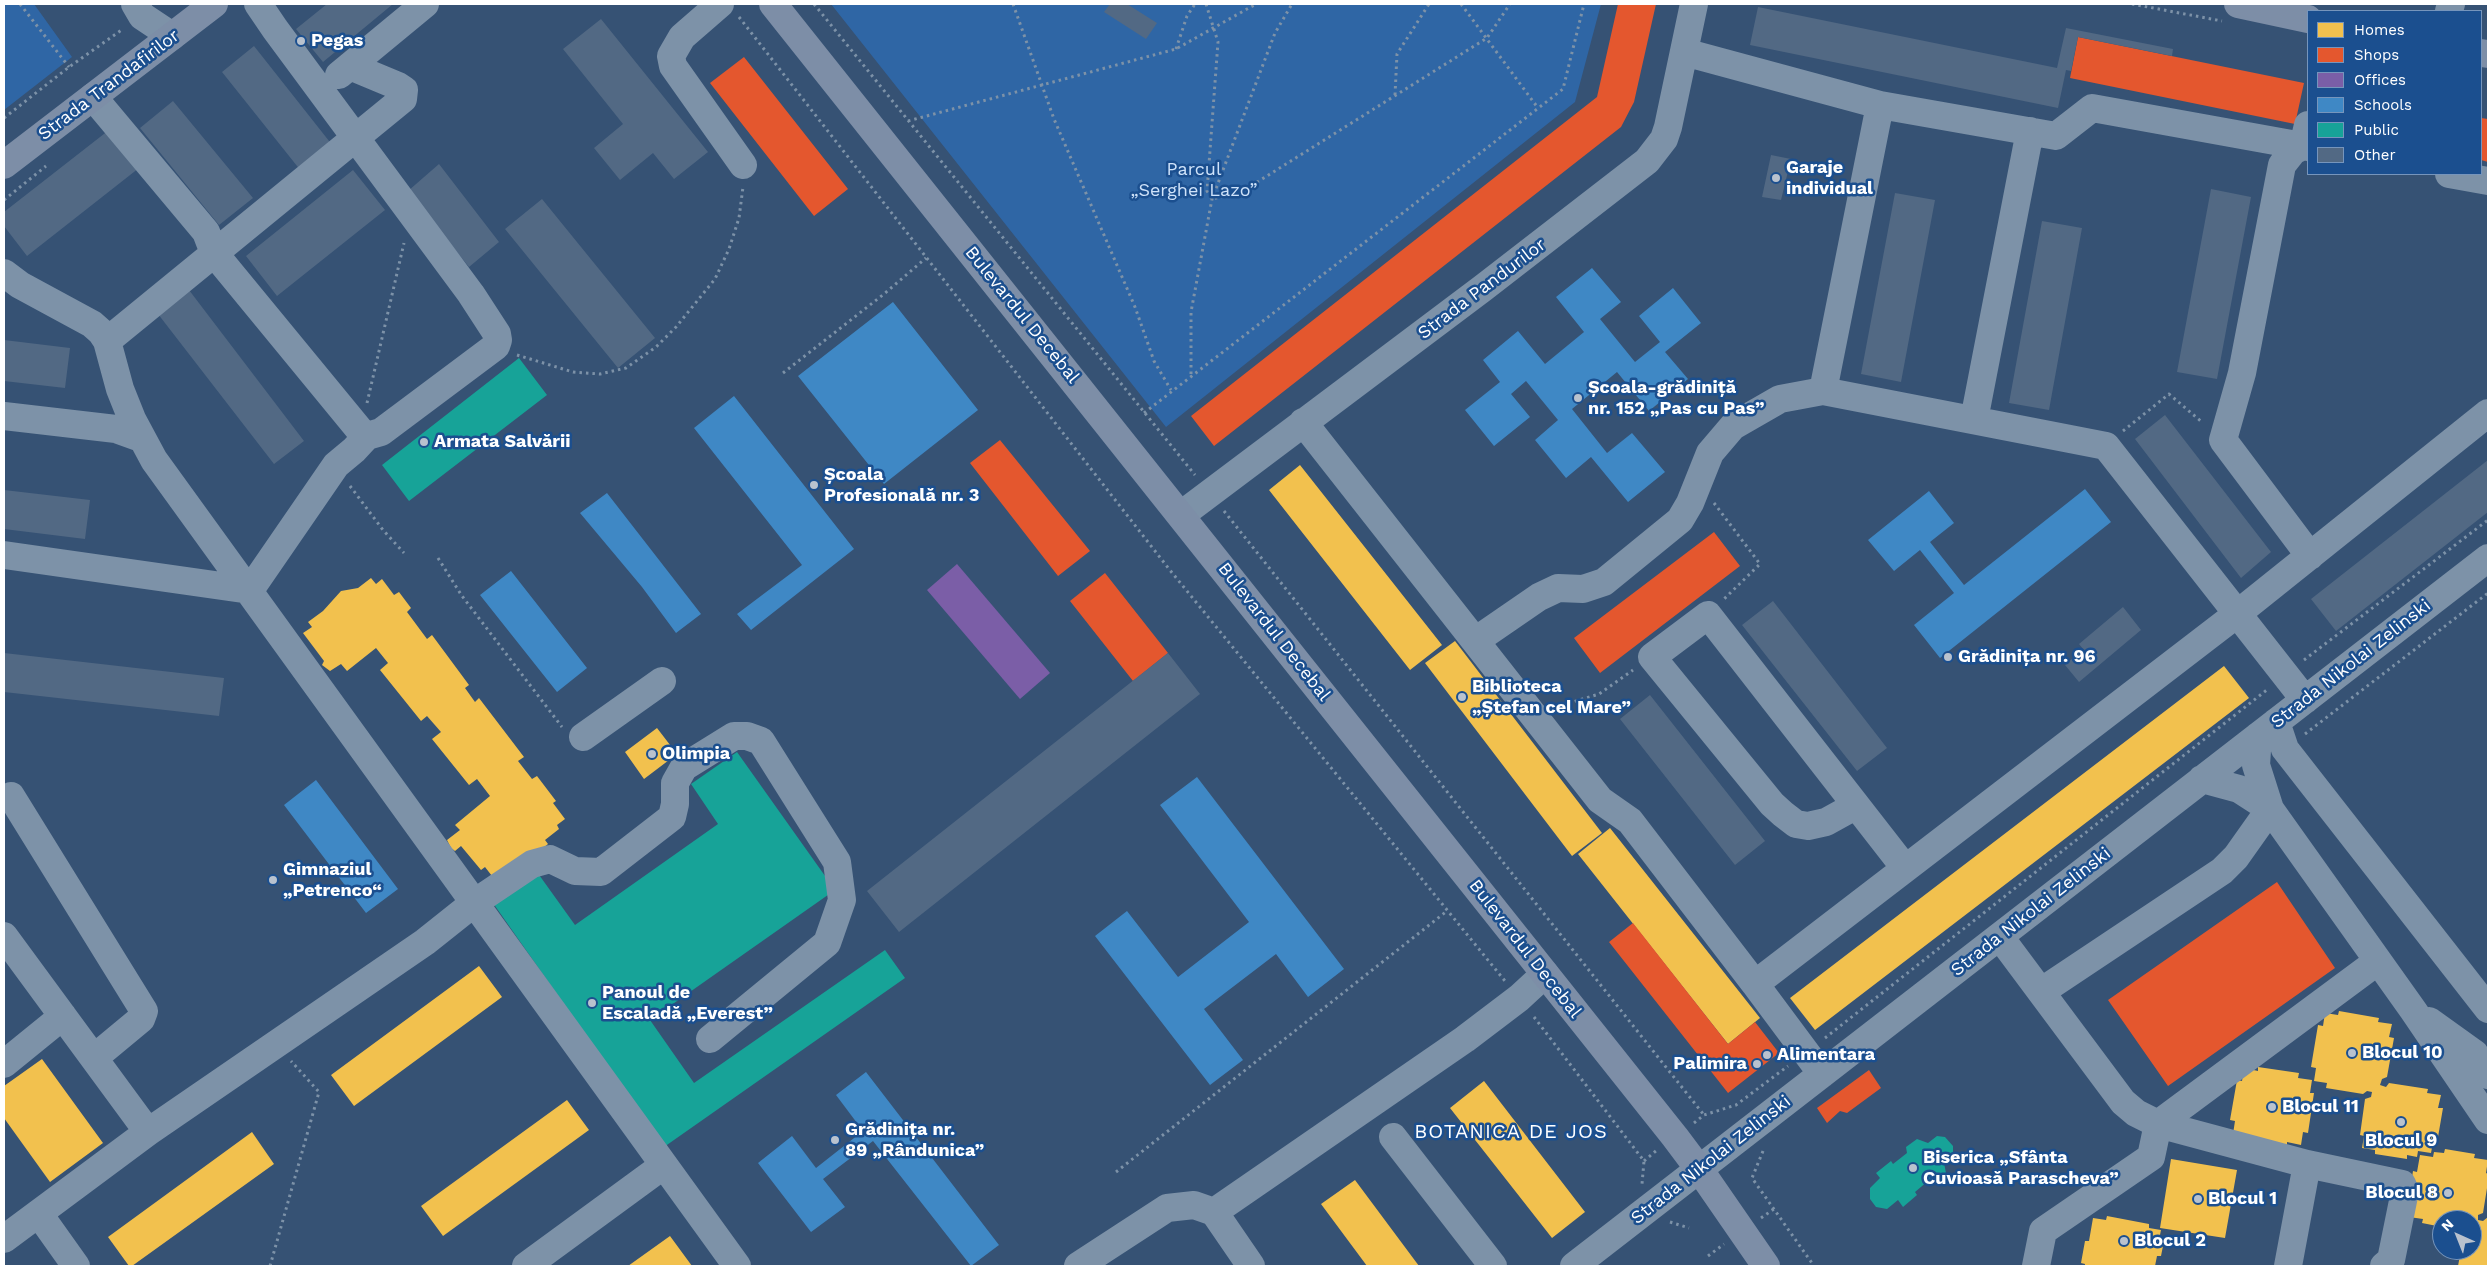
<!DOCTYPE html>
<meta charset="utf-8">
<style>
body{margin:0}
#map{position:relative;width:2492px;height:1270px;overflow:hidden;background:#365274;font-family:"Work Sans",sans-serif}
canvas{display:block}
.frame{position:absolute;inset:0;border:5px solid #fff;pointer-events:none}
.legend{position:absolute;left:2307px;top:10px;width:175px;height:165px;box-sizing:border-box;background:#1b4f8f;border:1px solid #7695bc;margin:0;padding:6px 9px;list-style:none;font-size:15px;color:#fff}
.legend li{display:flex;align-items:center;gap:10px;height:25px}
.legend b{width:25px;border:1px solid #7695bc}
.north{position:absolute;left:2432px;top:1210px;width:50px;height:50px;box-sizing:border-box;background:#1b4f8f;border:1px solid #7695bc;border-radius:50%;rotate:316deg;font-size:14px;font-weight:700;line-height:20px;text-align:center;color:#fff}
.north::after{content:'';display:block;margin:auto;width:18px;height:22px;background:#b9c2ce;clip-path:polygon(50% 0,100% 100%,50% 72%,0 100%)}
</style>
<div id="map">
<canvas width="2492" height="1270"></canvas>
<div class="frame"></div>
<ul class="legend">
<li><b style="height:14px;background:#f2c14e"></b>Homes</li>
<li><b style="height:14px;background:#e4572e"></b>Shops</li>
<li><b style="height:14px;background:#7b5ea7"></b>Offices</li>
<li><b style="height:14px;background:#3f88c5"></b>Schools</li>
<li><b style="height:14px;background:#17a398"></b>Public</li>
<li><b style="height:14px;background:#526984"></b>Other</li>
</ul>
<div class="north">N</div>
</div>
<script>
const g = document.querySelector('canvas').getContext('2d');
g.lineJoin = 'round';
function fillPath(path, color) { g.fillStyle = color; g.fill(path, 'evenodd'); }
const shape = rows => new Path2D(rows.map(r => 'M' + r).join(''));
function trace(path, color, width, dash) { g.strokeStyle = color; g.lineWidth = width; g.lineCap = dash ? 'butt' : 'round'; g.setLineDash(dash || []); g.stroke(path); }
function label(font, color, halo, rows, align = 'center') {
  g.font = font + ' "Work Sans",sans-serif'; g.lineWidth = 5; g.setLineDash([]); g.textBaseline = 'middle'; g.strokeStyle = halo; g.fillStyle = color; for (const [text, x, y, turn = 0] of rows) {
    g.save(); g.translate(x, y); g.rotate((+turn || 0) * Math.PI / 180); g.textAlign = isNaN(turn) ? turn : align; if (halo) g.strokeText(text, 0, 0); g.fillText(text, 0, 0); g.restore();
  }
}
fillPath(shape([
 [4,4,34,4,72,57,4,110],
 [831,4,1601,4,1575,102,1166,427]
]), '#2f66a5');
fillPath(shape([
 [1300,465,1442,645,1410,670,1269,490],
 [371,578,376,584,382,579,394,595,399,592,411,608,407,612,427,639,432,635,469,685,465,688,475,702,479,698,524,757,518,761,532,779,537,776,556,801,553,803,565,819,557,825,559,829,545,840,548,844,527,861,492,876,485,867,481,870,461,846,455,851,451,848,447,840,460,830,455,825,490,796,477,779,469,785,432,739,441,732,427,716,421,721,380,670,388,663,376,648,347,671,341,664,330,671,322,665,324,661,303,633,312,627,308,622,323,611,341,591,358,588],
 [1455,641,1602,833,1572,856,1425,663],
 [2224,666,2249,698,1815,1030,1790,998],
 [657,728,677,754,644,779,625,752],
 [1610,828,1760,1018,1728,1044,1578,854],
 [479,966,502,997,354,1106,331,1075],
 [2339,1011,2379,1018,2378,1022,2392,1024,2389,1037,2394,1038,2387,1077,2382,1079,2380,1085,2386,1087,2389,1083,2428,1089,2427,1093,2441,1095,2438,1108,2443,1108,2438,1137,2434,1137,2431,1153,2418,1151,2417,1157,2407,1155,2407,1159,2375,1154,2375,1150,2362,1148,2364,1136,2360,1135,2365,1099,2371,1097,2372,1092,2367,1091,2363,1094,2326,1088,2327,1083,2314,1081,2316,1068,2311,1067,2318,1025,2323,1026,2325,1013,2338,1015],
 [42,1059,103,1143,50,1182,4,1118,4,1086],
 [2258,1067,2299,1073,2298,1078,2312,1080,2310,1093,2314,1093,2308,1133,2303,1132,2301,1145,2287,1142,2287,1147,2233,1134,2235,1121,2230,1120,2237,1080,2242,1081,2244,1068,2258,1071],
 [1484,1081,1585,1212,1552,1238,1450,1108],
 [567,1100,589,1130,443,1236,421,1206],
 [252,1132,274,1164,132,1266,129,1266,108,1237],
 [2445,1149,2475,1154,2474,1158,2488,1160,2486,1173,2488,1174,2488,1182,2483,1213,2478,1215,2478,1220,2483,1221,2488,1217,2488,1266,2458,1266,2461,1250,2472,1250,2472,1220,2442,1220,2442,1227,2422,1223,2423,1219,2409,1217,2408,1203,2413,1171,2417,1172,2420,1155,2433,1157,2434,1152,2444,1153],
 [2171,1159,2237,1170,2225,1238,2160,1228],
 [1355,1180,1419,1266,1367,1266,1321,1204],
 [2107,1216,2149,1224,2149,1228,2161,1230,2158,1245,2163,1246,2161,1256,2157,1256,2155,1266,2085,1266,2085,1264,2081,1263,2085,1241,2089,1241,2093,1218,2106,1220],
 [670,1236,692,1266,628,1266]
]), '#f2c14e');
fillPath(shape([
 [1618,4,1656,4,1634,102,1621,127,1214,446,1191,416,1597,97],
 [2078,37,2304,83,2295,124,2070,78],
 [744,57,848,189,814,216,710,83],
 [2481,118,2488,119,2488,162,2481,160],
 [1000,440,1090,551,1058,576,970,463],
 [1714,532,1740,566,1600,673,1574,638],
 [1105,573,1168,653,1133,681,1070,601],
 [2277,882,2335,968,2168,1086,2108,1000],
 [1633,923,1728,1044,1755,1022,1779,1053,1728,1093,1609,942],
 [1869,1070,1881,1088,1847,1113,1840,1111,1827,1123,1817,1108]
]), '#e4572e');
fillPath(shape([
 [957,564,1050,673,1020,699,927,590]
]), '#7b5ea7');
fillPath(shape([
 [1592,268,1621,302,1600,319,1635,362,1660,342,1639,316,1673,288,1701,323,1665,352,1688,379,1649,411,1617,372,1572,409,1607,453,1632,433,1665,472,1628,502,1591,457,1566,478,1535,440,1558,420,1526,381,1511,394,1530,417,1494,446,1465,410,1500,382,1483,360,1518,331,1545,364,1584,332,1556,297],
 [893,302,978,410,884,484,798,376],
 [734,396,854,549,751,630,737,614,802,565,694,428],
 [2085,489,2111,522,1940,658,1914,625,1954,593,1920,550,1894,571,1868,540,1929,491,1954,523,1930,542,1964,585],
 [607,493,701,614,676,633,642,587,580,513],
 [511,571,587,668,557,692,480,595],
 [1197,777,1344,969,1308,997,1276,954,1204,1009,1243,1060,1210,1085,1095,936,1127,911,1178,977,1249,922,1160,805],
 [316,780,398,889,366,913,284,805],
 [866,1072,999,1245,971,1266,873,1141,823,1179,845,1207,811,1232,758,1163,792,1136,816,1168,863,1131,836,1095]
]), '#3f88c5');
fillPath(shape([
 [519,358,547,395,409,501,382,465],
 [737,752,835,890,650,1020,694,1083,885,950,905,978,664,1147,493,903,537,872,575,925,718,824,691,784],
 [1937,1136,1945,1137,1953,1146,1953,1154,1944,1163,1946,1173,1936,1182,1928,1181,1915,1192,1917,1195,1903,1207,1898,1200,1887,1209,1876,1207,1870,1199,1870,1188,1880,1178,1876,1173,1891,1161,1893,1164,1907,1153,1906,1147,1917,1139,1928,1143]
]), '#17a398');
fillPath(shape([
 [327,4,393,4,323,62,296,29],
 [1110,4,1127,4,1157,23,1146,39,1104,12],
 [1758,7,2057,68,2066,28,2173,49,2172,56,2078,37,2071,71,2066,70,2058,108,1750,45],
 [601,19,708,152,674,179,653,153,620,180,594,148,623,124,563,49],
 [254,46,333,146,301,171,222,72],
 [173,101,253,198,219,225,140,128],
 [109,130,139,168,27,256,4,226,4,212],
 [1771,155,1791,159,1781,200,1762,197],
 [439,164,499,242,469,267,408,191],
 [353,170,385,210,277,296,246,256],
 [2211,189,2251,197,2217,379,2177,372],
 [1895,193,1935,200,1901,382,1861,374],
 [542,199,655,338,618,368,505,229],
 [2042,221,2082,228,2049,410,2009,403],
 [189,290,304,441,274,464,158,314],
 [4,340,70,348,65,388,4,381],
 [2165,415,2271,552,2241,578,2135,439],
 [2488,460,2488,512,2336,631,2311,599],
 [4,490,90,500,85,539,4,529],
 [1773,601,1887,748,1857,771,1742,625],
 [2123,607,2141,630,2079,682,2065,665,2083,649,2079,644],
 [4,653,224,678,219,716,4,692],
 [1168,653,1200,694,899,932,867,891],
 [1650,695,1765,841,1735,865,1620,719]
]), '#526984');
trace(shape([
 [20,4,69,67],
 [814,4,1195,475],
 [1013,4,1054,119,1135,307,1154,361,1171,390],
 [1206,4,1218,42,1207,191,1212,199,1243,191,1487,38,1510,4],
 [1461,4,1538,108],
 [2132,4,2222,21],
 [739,17,1169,569,1505,981],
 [1176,49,1187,16,1195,4],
 [1395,95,1397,54,1429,4],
 [4,118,69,67,123,29],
 [908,121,1176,49,1256,4],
 [4,200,46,166],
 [517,355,573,372,600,374,626,368,656,347,676,327,715,279,729,249,739,218,743,187],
 [783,373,884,294,926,258],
 [1191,374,1191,312,1212,199,1275,33,1292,4],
 [367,403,404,243],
 [1144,413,1563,89,1584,4],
 [2123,431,2169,394,2203,423],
 [350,486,383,530,404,553],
 [1714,503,1760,564,1724,599],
 [1224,511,1704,1115],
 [438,558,462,596,562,727],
 [2304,660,2488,520],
 [1556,707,1599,694,1633,670],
 [2305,734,2488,593],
 [1534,1017,1644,1161,1642,1184],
 [1825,1038,2268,689],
 [1694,1123,1704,1115,1736,1105,1788,1066],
 [1763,1151,1752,1178,1814,1266],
 [1644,1161,1657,1150],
 [1116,1172,1447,911],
 [1761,1218,1774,1209],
 [1670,1222,1689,1228],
 [1708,1256,1724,1244],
 [270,1266,319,1092,291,1061]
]), '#7d92a8', 3, [2.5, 4]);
trace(shape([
 [135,4,142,16,172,36],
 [720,4,682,37,671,56,673,66,743,165],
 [2449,11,2451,4],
 [1684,52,1880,105,1823,391,2106,446,2305,700],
 [339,75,425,4],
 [93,97,206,232,214,253,362,433,367,436,381,432,496,346,498,340,497,334,471,294,275,29,258,4],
 [1880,105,2056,136,2092,108,2308,147],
 [2308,125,2303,146,2293,151,2282,165,2242,373,2223,440,2310,556],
 [2449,174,2488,181],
 [4,273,20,285,92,324,101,332,107,341,120,389,132,419,154,460,737,1266],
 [107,341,403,99,404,90,398,86,350,66],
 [4,416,116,429,141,438],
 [1974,420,2030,131],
 [1303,422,1600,800,1630,821,1755,984],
 [1181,515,1483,288,1647,161,1664,139,1668,127,1694,4],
 [4,555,250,590,336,465,354,450,367,436],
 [1475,641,1539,597,1558,588,1583,589,1604,582,1680,520,1690,503,1710,453,1733,426,1780,399,1823,391],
 [2276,722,2285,749,2488,1009],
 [2258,736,2256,765,2270,809,2413,1010,2488,1120],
 [583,737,662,681],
 [2202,779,2239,789,2270,809],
 [11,796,144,1011,141,1019,94,1058],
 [1855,806,1826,822,1808,826,1796,824,1783,814,1772,804,1652,657,1708,615,1905,868],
 [4,936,148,1132],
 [2000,937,2123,1102,2136,1113,2158,1124,2307,1164,2402,1184,2405,1191,2391,1260,2384,1266],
 [2042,991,2222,871,2236,857,2270,809],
 [2429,1021,2475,1054,2488,1075],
 [4,1064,63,1016],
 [1822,1074,1755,984,2237,614,2488,413],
 [1393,1137,1493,1266],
 [39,1214,76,1266],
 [4,1239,148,1132,425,942,474,903,532,864,550,859,575,871,601,872,672,817,675,804,675,783,684,767,734,736,747,736,761,741,837,862,842,900,827,943,710,1039],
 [526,1266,664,1165],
 [1078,1266,1167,1208,1194,1205,1214,1212],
 [1251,1266,1214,1212,1465,1039,1519,998,1545,974],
 [1574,1266,2488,558],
 [2036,1266,2043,1231,2151,1157,2158,1124,2378,961],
 [2288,1266,2307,1164]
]), '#7d92a8', 28);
trace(shape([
 [773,4,1675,1137,1699,1169,1766,1266],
 [2238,4,2308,19],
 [2481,53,2488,54],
 [4,165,214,4]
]), '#7d8ea7', 28);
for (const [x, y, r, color] of [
 [301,41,5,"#b9c2ce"],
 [1776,178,5,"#b9c2ce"],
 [1578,398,5,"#b9c2ce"],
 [424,442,5,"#b9c2ce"],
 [814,485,5,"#b9c2ce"],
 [1948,657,5,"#b9c2ce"],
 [1462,697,5,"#b9c2ce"],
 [652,754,5,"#b9c2ce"],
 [273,880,5,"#b9c2ce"],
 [592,1003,5,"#b9c2ce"],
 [2352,1053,5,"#b9c2ce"],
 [1767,1055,5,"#b9c2ce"],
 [1757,1064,5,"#b9c2ce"],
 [2272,1107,5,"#b9c2ce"],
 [2401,1122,5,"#b9c2ce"],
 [835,1140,5,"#b9c2ce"],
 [1913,1168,5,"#b9c2ce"],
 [2448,1193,5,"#b9c2ce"],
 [2198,1199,5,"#b9c2ce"],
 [2124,1241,5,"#b9c2ce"]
]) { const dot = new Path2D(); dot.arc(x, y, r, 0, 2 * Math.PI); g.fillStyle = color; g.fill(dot); trace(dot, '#1b4f8f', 2); }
label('bold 18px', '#fff', '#1b4f8f', [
 ["Pegas",311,41],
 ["Garaje",1786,168],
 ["individual",1786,189],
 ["Școala-grădiniță",1588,388],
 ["nr. 152 „Pas cu Pas”",1588,409],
 ["Armata Salvării",434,442],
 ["Școala",824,475],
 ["Profesională nr. 3",824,496],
 ["Grădinița nr. 96",1958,657],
 ["Biblioteca",1472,687],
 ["„Ștefan cel Mare”",1472,708],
 ["Olimpia",662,754],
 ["Gimnaziul",283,870],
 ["„Petrenco“",283,891],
 ["Panoul de",602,993],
 ["Escaladă „Everest”",602,1014],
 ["Blocul 10",2362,1053],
 ["Alimentara",1777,1055],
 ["Palimira",1747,1064,"right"],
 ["Blocul 11",2282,1107],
 ["Grădinița nr.",845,1130],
 ["89 „Rândunica”",845,1151],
 ["Blocul 9",2401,1141,"center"],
 ["Biserica „Sfânta",1923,1158],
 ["Cuvioasă Parascheva”",1923,1179],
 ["Blocul 8",2438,1193,"right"],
 ["Blocul 1",2208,1199],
 ["Blocul 2",2134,1241]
], 'left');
label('18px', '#fff', '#1b4f8f', [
 ["Strada Trandafirilor",109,85,-37],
 ["Strada Pandurilor",1482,289,-37],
 ["Bulevardul Decebal",1022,315,51],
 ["Bulevardul Decebal",1274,632,52],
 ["Strada Nikolai Zelinski",2351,664,-38],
 ["Strada Nikolai Zelinski",2031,912,-38],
 ["Bulevardul Decebal",1525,949,52],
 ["Strada Nikolai Zelinski",1711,1160,-38]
]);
label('18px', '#cfe3fa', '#1b4f8f', [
 ["Parcul",1194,170],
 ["„Serghei Lazo”",1194,191]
]);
g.letterSpacing = '1px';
label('20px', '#fff', '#1b4f8f', [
 ["BOTANICA DE JOS",1511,1132]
]);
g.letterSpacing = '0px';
</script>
